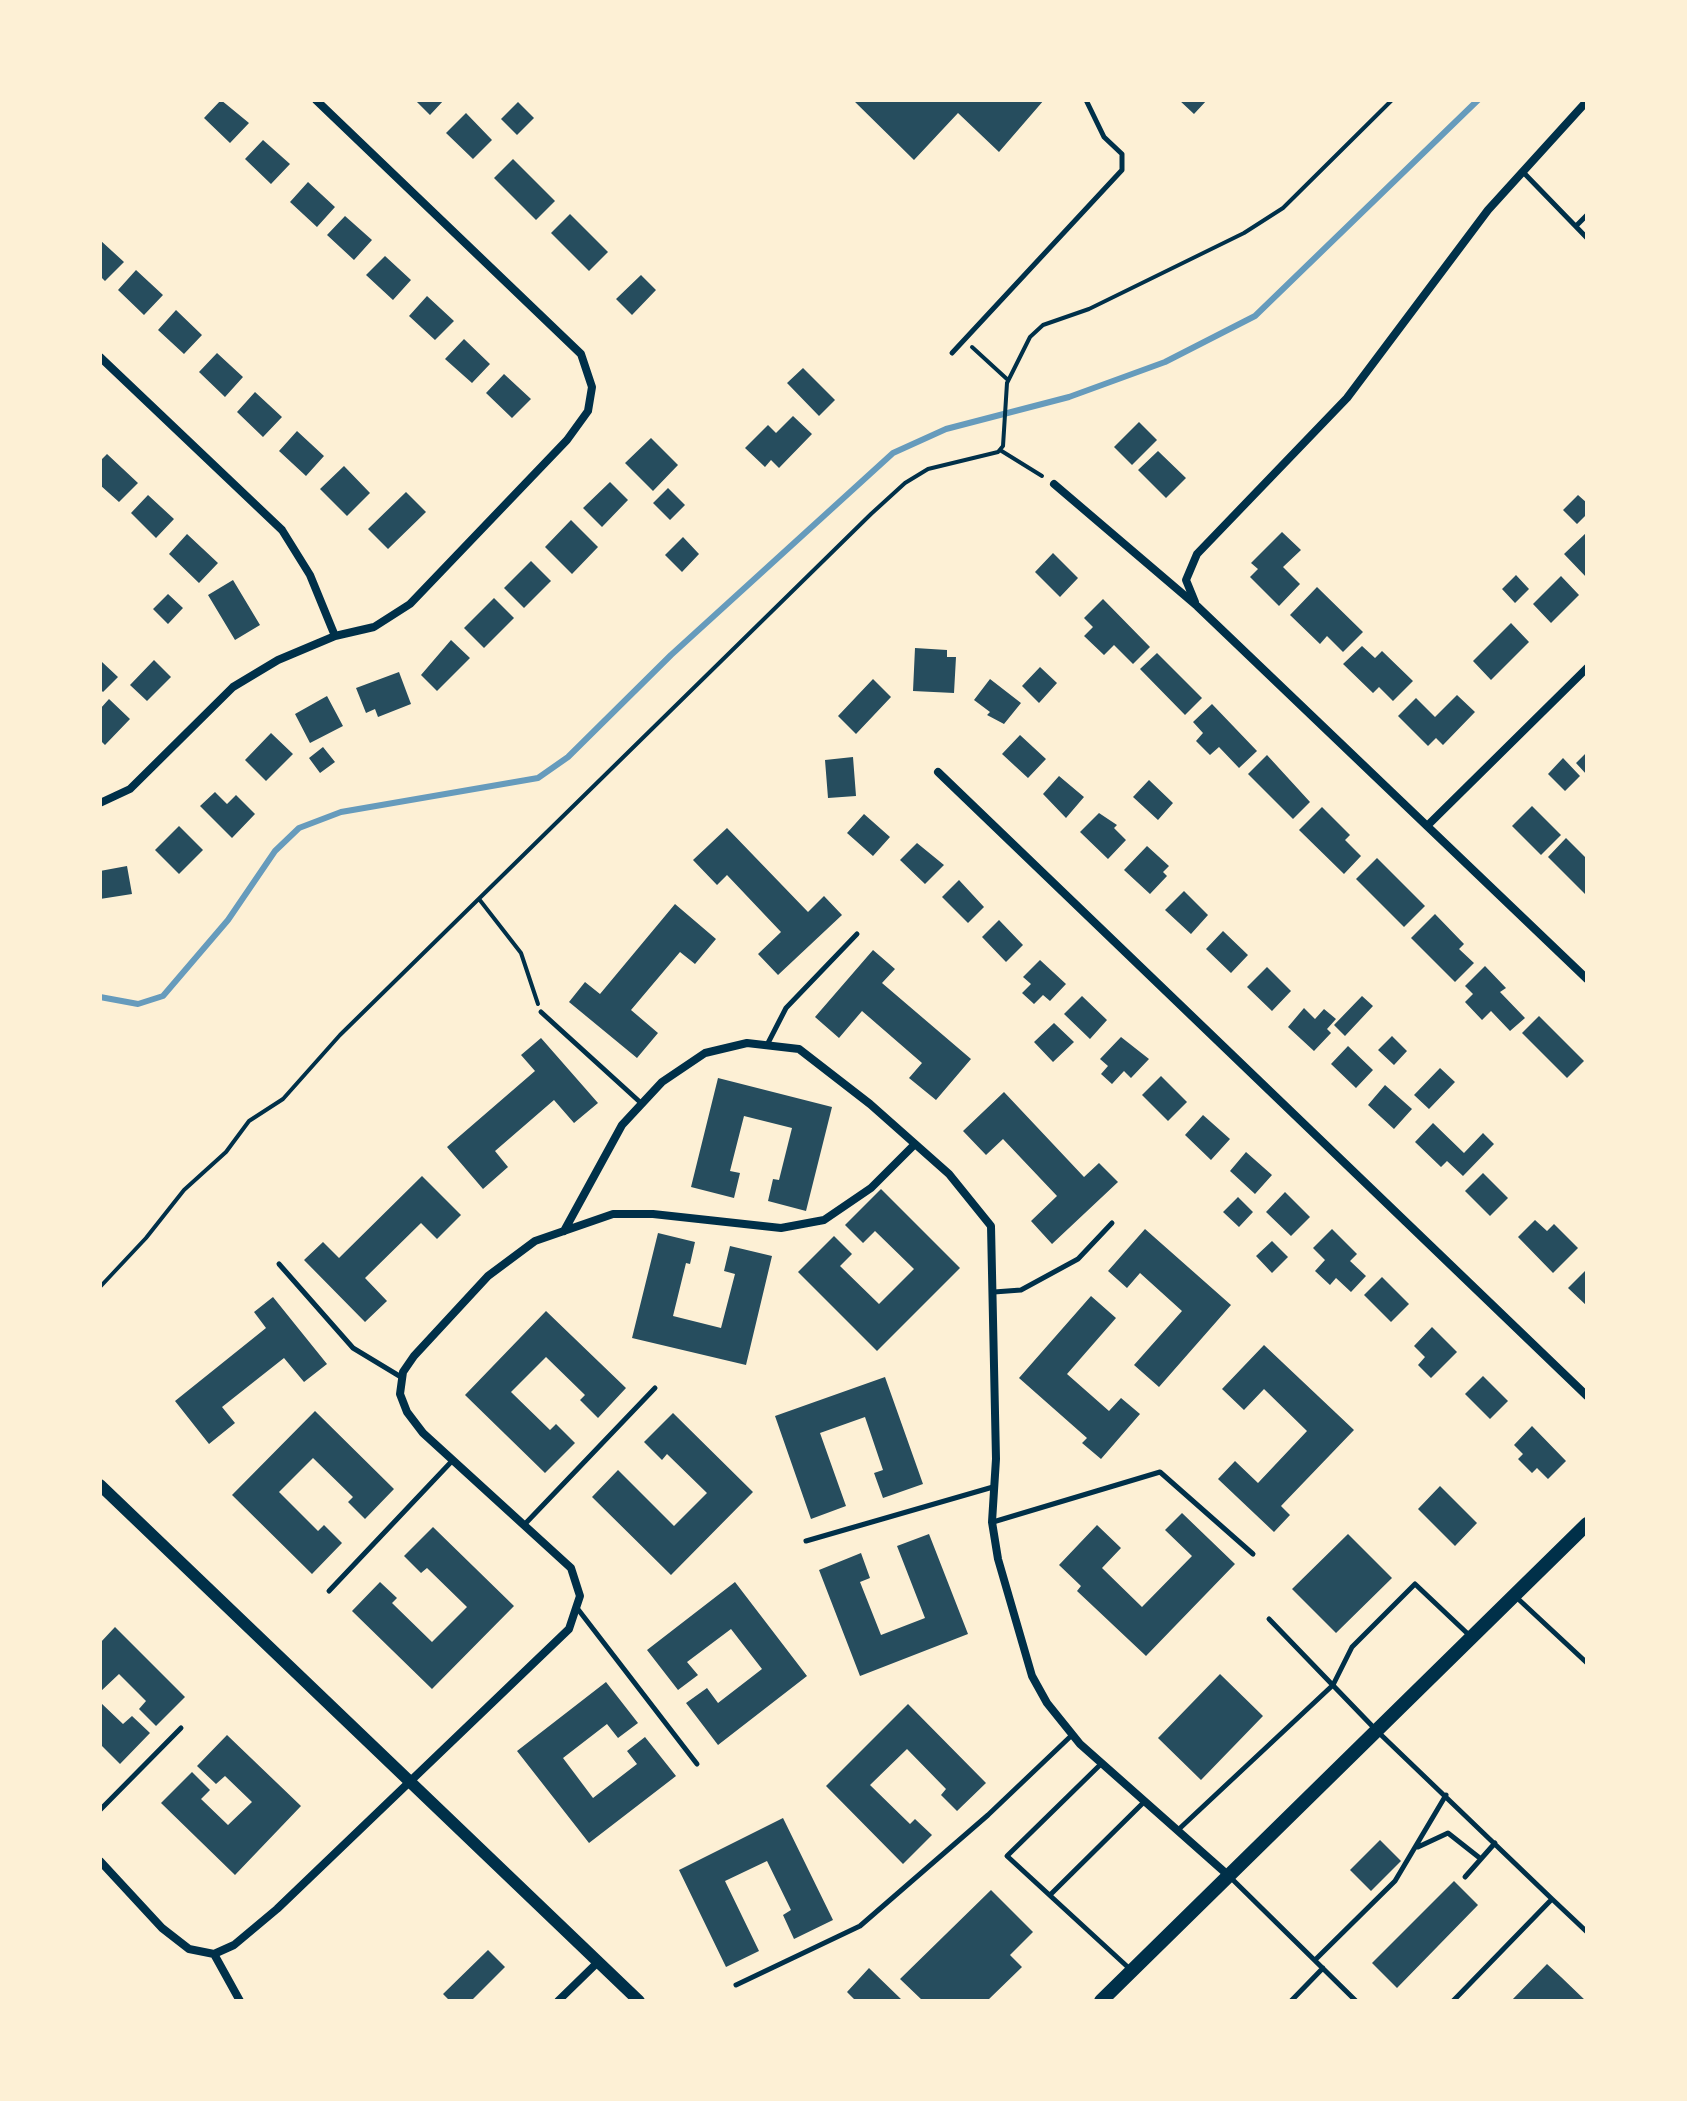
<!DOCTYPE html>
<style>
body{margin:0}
#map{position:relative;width:1687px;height:2101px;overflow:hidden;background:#fdf0d5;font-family:Figtree,sans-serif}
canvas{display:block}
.frame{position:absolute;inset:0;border:102px solid #fdf0d5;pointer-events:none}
</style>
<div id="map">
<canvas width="1687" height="2101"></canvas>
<div class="frame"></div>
</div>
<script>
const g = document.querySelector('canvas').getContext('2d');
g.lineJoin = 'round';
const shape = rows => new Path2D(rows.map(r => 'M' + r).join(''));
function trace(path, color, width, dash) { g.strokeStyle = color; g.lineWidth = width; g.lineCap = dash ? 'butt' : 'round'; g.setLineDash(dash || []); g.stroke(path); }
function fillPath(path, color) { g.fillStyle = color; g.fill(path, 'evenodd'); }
trace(shape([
 [100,997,138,1004,163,996,228,920,275,851,299,828,341,812,538,778,568,757,671,655,893,453,946,429,1069,397,1165,362,1255,316,1478,100]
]), '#669bbc', 6);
fillPath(shape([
 [221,100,249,123,230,143,204,118],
 [415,100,444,100,430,115],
 [853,100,1044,100,999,152,958,113,914,160],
 [1179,100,1207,100,1194,114],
 [518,102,534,118,517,135,501,119],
 [466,113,492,140,473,159,446,133],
 [263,140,290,164,271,184,245,159],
 [513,159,555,201,536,220,494,178],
 [308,182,335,207,317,227,290,202],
 [570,214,608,252,589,271,551,233],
 [345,216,372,240,354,260,327,235],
 [100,240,124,262,105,281,100,276],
 [385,256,411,280,393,300,366,275],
 [136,270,163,295,144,315,118,290],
 [641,275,656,290,632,315,616,299],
 [427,296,454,321,435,340,409,316],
 [176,310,202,335,184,354,158,330],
 [464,339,490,364,472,383,445,359],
 [217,353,243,377,225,397,199,372],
 [803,368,835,400,819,416,787,383],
 [504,374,531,399,512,418,486,393],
 [255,392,282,417,263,437,237,412],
 [793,416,812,434,779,468,771,460,765,467,745,448,768,425,776,433],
 [1139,422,1157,440,1132,465,1114,447],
 [297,431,324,456,306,476,279,451],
 [651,438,678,465,653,491,625,463],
 [1158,451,1186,478,1166,498,1138,470],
 [107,454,138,483,119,502,100,485,100,461],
 [344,466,370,493,347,516,320,489],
 [610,482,628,500,602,527,583,508],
 [668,488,685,505,670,520,653,503],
 [406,492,426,512,388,549,368,529],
 [148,495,174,519,156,538,131,513],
 [1578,495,1587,503,1587,514,1577,524,1563,510],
 [571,520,598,547,572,574,545,547],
 [1282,532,1301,550,1283,567,1300,584,1279,606,1250,577,1258,569,1251,563],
 [1587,532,1587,578,1564,554],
 [187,534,218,563,199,583,169,554],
 [683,537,699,554,682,572,665,555],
 [1053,553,1078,578,1060,597,1035,572],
 [531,561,551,581,524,608,504,588],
 [1516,575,1529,589,1515,603,1502,589],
 [1561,576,1579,595,1551,623,1533,604],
 [233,580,260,625,235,640,208,595],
 [1317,587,1363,632,1343,652,1327,636,1320,644,1290,615],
 [168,594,183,608,168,624,153,609],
 [494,598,514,618,484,648,464,628],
 [1103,599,1150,647,1133,664,1114,645,1104,655,1084,636,1093,627,1084,618],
 [1511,623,1529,642,1491,680,1473,661],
 [451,640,470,658,437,691,421,675],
 [1362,646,1375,658,1382,651,1413,681,1393,701,1379,687,1373,693,1343,664],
 [915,648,947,650,947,657,956,657,954,693,913,691],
 [1157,653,1202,698,1185,715,1140,669],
 [154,660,171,677,147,701,130,685],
 [102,662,118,677,103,692,100,689],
 [1040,667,1057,683,1039,703,1022,686],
 [399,672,411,704,378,717,375,709,366,713,356,688],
 [873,679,891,697,856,734,838,716],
 [990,679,1021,703,1004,724,987,715,990,712,974,700],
 [1457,695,1475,712,1443,745,1436,738,1428,746,1398,716,1416,698,1435,717],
 [327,696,343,726,310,743,295,714],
 [109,699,130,719,105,745,100,740,100,709],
 [1212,704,1257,751,1239,768,1219,747,1210,755,1196,741,1203,733,1193,722],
 [271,733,293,754,266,781,245,760],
 [1020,735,1046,759,1028,778,1002,754],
 [323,747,335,762,320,773,309,758],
 [1587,752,1587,775,1576,763],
 [1267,755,1310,802,1293,819,1248,774],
 [853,757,856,796,828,798,825,760],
 [1563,758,1580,776,1565,791,1548,774],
 [1059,776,1084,797,1066,818,1043,794],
 [1149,780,1173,803,1158,820,1133,797],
 [215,792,227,804,236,795,255,814,232,838,200,806],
 [1532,806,1561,835,1541,855,1512,826],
 [1322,807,1350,835,1345,840,1361,856,1344,874,1299,830],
 [1099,813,1117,825,1114,828,1126,840,1108,859,1080,832],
 [864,814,890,837,873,856,847,833],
 [179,826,203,850,179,874,155,850],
 [727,828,808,912,824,896,842,915,778,975,758,954,781,932,727,875,717,885,693,860],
 [1566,838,1587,859,1587,896,1548,857],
 [917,843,944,865,925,884,900,860],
 [1147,846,1169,866,1163,872,1167,876,1150,894,1124,870],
 [1377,858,1425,906,1404,927,1356,879],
 [127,866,132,894,100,899,100,871],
 [959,880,984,907,968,923,942,897],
 [1184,891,1208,915,1191,934,1165,910],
 [675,904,716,939,695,964,680,952,631,1010,658,1033,637,1058,569,1002,585,982,600,994],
 [1435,914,1464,944,1459,949,1474,963,1455,982,1411,938],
 [999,920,1023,945,1006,962,982,937],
 [1223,931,1248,955,1231,973,1206,949],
 [873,950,895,969,882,983,971,1059,936,1100,909,1078,922,1063,862,1011,839,1038,815,1017],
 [1040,960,1066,984,1050,1001,1043,995,1034,1004,1022,993,1031,984,1023,977],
 [1485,966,1506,988,1500,992,1525,1018,1510,1031,1491,1011,1482,1020,1465,1002,1473,994,1465,986],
 [1267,967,1291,991,1272,1011,1247,987],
 [1082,996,1107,1020,1090,1039,1064,1014],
 [1362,996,1373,1006,1345,1036,1334,1025],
 [1304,1008,1315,1019,1324,1009,1336,1019,1327,1029,1331,1033,1314,1051,1288,1027],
 [1539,1016,1584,1061,1567,1078,1522,1033],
 [1054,1023,1074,1042,1053,1062,1034,1042],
 [1392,1036,1407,1051,1394,1065,1378,1050],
 [1121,1037,1149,1059,1131,1078,1124,1071,1112,1084,1101,1074,1108,1066,1100,1059],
 [541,1038,598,1103,574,1123,554,1100,495,1151,508,1167,483,1189,447,1147,535,1071,521,1055],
 [1348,1046,1373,1070,1356,1088,1331,1064],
 [1440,1068,1455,1082,1429,1109,1414,1095],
 [1161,1076,1187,1102,1168,1121,1142,1095],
 [718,1078,832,1107,806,1211,768,1201,773,1179,779,1180,792,1128,744,1116,730,1171,740,1173,734,1198,691,1187],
 [1385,1085,1412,1109,1394,1129,1368,1105],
 [1004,1092,1084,1177,1099,1163,1118,1182,1052,1244,1031,1221,1057,1196,1003,1139,986,1155,963,1131],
 [1203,1115,1230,1139,1211,1160,1185,1135],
 [1433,1123,1464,1153,1483,1133,1494,1144,1463,1176,1447,1161,1441,1167,1415,1142],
 [1246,1152,1272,1175,1255,1194,1230,1171],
 [1483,1173,1508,1198,1490,1216,1465,1191],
 [422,1176,461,1215,437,1239,421,1223,365,1278,387,1301,365,1322,304,1260,323,1242,339,1258],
 [881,1189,960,1268,877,1351,798,1272,834,1236,852,1254,840,1266,879,1304,914,1269,875,1231,863,1243,845,1225],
 [1285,1192,1310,1217,1291,1236,1266,1212],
 [1238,1197,1253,1212,1239,1227,1223,1212],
 [1535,1220,1547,1231,1554,1224,1578,1248,1553,1273,1518,1237],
 [1145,1229,1231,1305,1159,1387,1134,1365,1182,1311,1140,1273,1127,1288,1108,1271],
 [1332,1229,1357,1254,1350,1261,1366,1276,1351,1292,1336,1278,1330,1285,1315,1271,1325,1260,1313,1248],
 [658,1233,695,1242,690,1264,686,1263,673,1316,721,1328,735,1274,724,1271,730,1246,772,1256,746,1365,632,1338],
 [1272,1241,1288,1257,1272,1273,1256,1256],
 [1587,1269,1587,1306,1568,1288],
 [1382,1277,1409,1304,1391,1322,1364,1295],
 [1091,1296,1116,1318,1067,1374,1109,1411,1121,1398,1140,1414,1101,1459,1082,1443,1087,1438,1019,1378],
 [273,1297,327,1364,304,1382,284,1358,222,1407,235,1423,209,1444,175,1401,266,1328,254,1312],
 [546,1311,626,1388,598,1418,580,1400,585,1395,546,1357,511,1392,550,1430,556,1424,575,1443,545,1473,465,1395],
 [1432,1327,1457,1352,1431,1378,1418,1365,1425,1357,1414,1346],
 [1264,1345,1354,1430,1281,1506,1290,1515,1274,1532,1218,1479,1235,1461,1258,1483,1307,1431,1264,1389,1244,1410,1222,1389],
 [1483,1376,1508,1401,1490,1419,1465,1394],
 [885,1377,923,1484,883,1498,874,1473,883,1470,865,1417,820,1433,846,1506,811,1519,775,1416],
 [315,1411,394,1489,365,1519,348,1502,353,1497,313,1458,279,1492,318,1531,324,1525,342,1543,312,1574,232,1495],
 [673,1413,753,1492,671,1575,592,1497,618,1470,674,1526,707,1493,667,1454,662,1460,644,1442],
 [1532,1426,1566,1461,1548,1479,1537,1468,1532,1473,1518,1459,1523,1454,1514,1445],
 [1440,1486,1477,1523,1455,1546,1418,1509],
 [1182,1513,1235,1564,1146,1656,1077,1591,1081,1586,1059,1565,1097,1525,1121,1548,1102,1568,1142,1607,1192,1556,1165,1530],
 [433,1527,514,1606,432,1689,352,1611,380,1582,397,1598,392,1603,432,1642,467,1607,427,1568,421,1573,404,1556],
 [929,1534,968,1634,860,1676,819,1570,861,1553,870,1578,860,1582,881,1635,925,1618,897,1546],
 [1348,1534,1392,1578,1336,1633,1292,1589],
 [735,1582,807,1676,718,1745,686,1703,707,1688,718,1703,762,1669,731,1629,687,1662,698,1675,678,1690,647,1650],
 [115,1627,185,1697,156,1726,139,1709,146,1701,119,1674,100,1692,100,1643],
 [1220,1674,1263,1716,1201,1780,1158,1738],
 [606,1682,638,1723,618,1738,607,1724,563,1758,593,1798,637,1764,627,1751,645,1737,676,1776,589,1843,517,1751],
 [100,1702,123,1724,132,1716,150,1733,120,1764,100,1744],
 [908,1704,986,1783,957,1811,941,1795,946,1789,907,1749,870,1785,910,1824,915,1819,932,1835,903,1864,826,1786],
 [227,1735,301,1806,235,1875,161,1803,192,1772,210,1790,201,1799,228,1825,252,1802,225,1776,216,1784,197,1766],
 [783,1818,833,1920,794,1939,783,1915,791,1910,767,1861,725,1881,759,1951,726,1967,679,1870],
 [1380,1840,1401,1861,1371,1891,1350,1870],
 [1454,1881,1478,1905,1397,1988,1372,1963],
 [991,1890,1033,1932,1010,1955,1022,1967,987,2001,923,2001,900,1979],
 [488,1950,505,1967,471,2001,450,2001,443,1994],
 [1547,1964,1561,1977,1586,2001,1511,2001],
 [869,1968,903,2001,856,2001,847,1992]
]), '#264d5e');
trace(shape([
 [972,347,1008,380],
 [1000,450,1042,476],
 [479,899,521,953,538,1004],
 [100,1287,146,1238,184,1190,226,1152,249,1121,283,1099,340,1035,871,514,905,483,928,469,998,452,1003,446,1007,383,1030,337,1043,325,1089,309,1244,233,1283,208,1392,100]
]), '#003049', 4);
trace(shape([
 [1523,172,1587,238],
 [1576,226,1587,215],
 [952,353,1122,170,1122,154,1104,137,1086,100],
 [541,1012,641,1103],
 [767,1045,786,1008,857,934],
 [279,1264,353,1348,401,1377],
 [994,1292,1021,1290,1078,1259,1112,1223],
 [993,1522,1160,1472,1253,1554],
 [524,1525,655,1388],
 [806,1541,993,1487],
 [329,1591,452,1461],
 [1515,1596,1587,1663],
 [577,1608,697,1764],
 [1269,1619,1377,1731,1552,1899,1453,2001],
 [1102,1763,1007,1856,1131,1970],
 [100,1810,181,1728],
 [1178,1830,1333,1685,1352,1647,1415,1584,1469,1635],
 [1418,1847,1448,1833,1481,1859],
 [1230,1877,1356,2001],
 [1465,1877,1495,1843],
 [1050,1895,1145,1801],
 [1552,1899,1587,1932],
 [1315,1960,1395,1881,1446,1795],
 [736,1985,860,1926,988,1815,1072,1735],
 [1291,2001,1323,1968]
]), '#003049', 5);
trace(shape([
 [100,357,282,530,310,575,335,636],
 [1054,484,1197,606,1587,979],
 [1195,602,1186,580,1197,554,1347,398,1488,210,1587,101],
 [938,772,1587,1396],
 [100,803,130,789,233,687,278,660,335,636,374,627,410,604,567,440,588,411,592,387,581,354,316,100],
 [1427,826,1587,668],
 [564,1231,622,1125,662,1082,705,1053,747,1043,799,1049,870,1104,949,1174,991,1226,996,1459,992,1522,998,1559,1032,1676,1047,1703,1080,1744,1229,1876],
 [100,1861,162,1928,189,1949,214,1954,234,1945,277,1909,569,1629,580,1596,571,1568,423,1433,407,1412,400,1394,403,1372,414,1356,488,1276,535,1241,613,1214,653,1214,781,1228,824,1220,871,1188,915,1144],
 [214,1954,240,2001],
 [558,2001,599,1961]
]), '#003049', 8);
trace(shape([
 [100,1485,639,2001]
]), '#003049', 12);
trace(shape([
 [1101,2001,1587,1524]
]), '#003049', 14);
</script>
